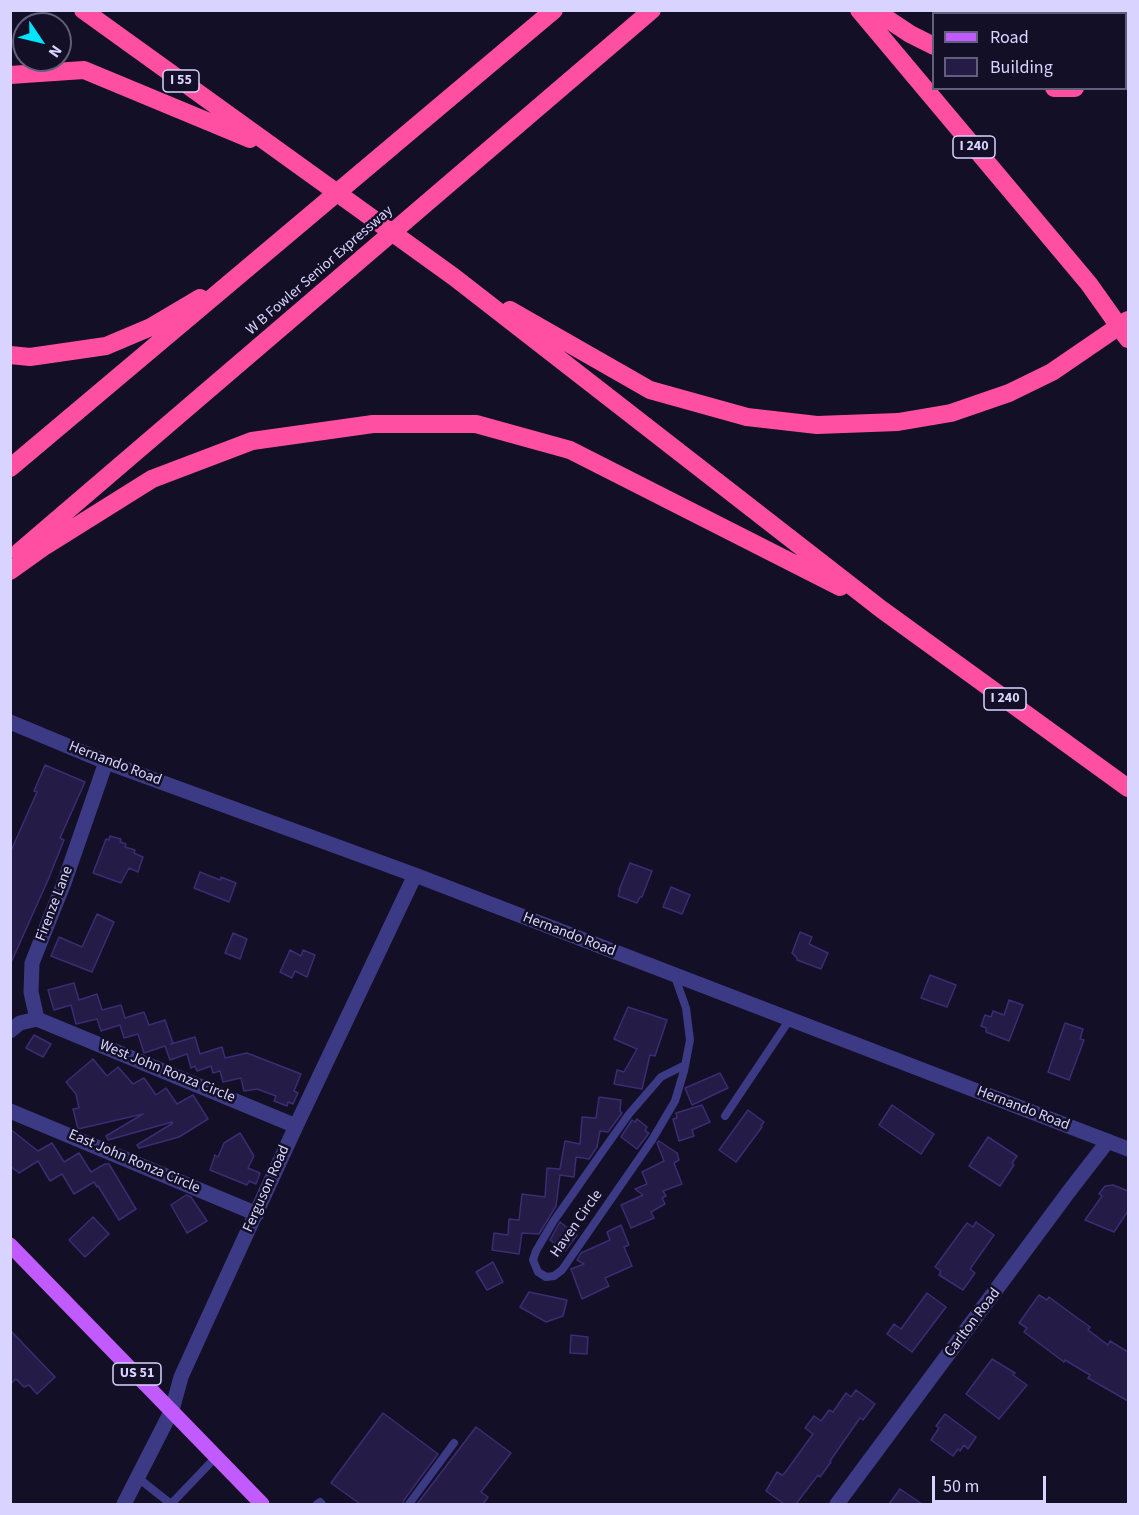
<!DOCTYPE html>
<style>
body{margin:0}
#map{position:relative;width:1139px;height:1515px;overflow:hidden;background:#130f26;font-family:"Source Sans 3",sans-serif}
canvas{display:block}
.frame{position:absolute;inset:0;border:12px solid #d9d4ff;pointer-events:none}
.legend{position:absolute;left:932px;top:12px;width:195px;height:78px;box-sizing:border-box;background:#130f26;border:2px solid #625e7d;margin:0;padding:8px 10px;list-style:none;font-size:18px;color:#d9d4ff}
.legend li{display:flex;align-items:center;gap:12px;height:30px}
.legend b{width:30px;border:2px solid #625e7d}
.north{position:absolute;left:12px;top:12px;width:60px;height:60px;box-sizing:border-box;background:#130f26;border:2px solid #625e7d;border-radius:50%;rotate:125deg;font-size:16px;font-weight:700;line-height:24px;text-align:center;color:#d9d4ff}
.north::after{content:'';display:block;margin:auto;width:21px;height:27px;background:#00e5ff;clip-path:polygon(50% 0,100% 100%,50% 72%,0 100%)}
.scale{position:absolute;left:932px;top:1476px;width:114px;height:27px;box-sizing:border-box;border:3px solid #d9d4ff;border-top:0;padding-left:8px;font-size:18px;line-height:21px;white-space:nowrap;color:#d9d4ff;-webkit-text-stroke:4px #130f26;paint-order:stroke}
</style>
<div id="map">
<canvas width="1139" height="1515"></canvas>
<div class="frame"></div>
<ul class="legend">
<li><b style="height:8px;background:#c25bff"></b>Road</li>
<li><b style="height:16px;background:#241b47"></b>Building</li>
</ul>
<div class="north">N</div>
<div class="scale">50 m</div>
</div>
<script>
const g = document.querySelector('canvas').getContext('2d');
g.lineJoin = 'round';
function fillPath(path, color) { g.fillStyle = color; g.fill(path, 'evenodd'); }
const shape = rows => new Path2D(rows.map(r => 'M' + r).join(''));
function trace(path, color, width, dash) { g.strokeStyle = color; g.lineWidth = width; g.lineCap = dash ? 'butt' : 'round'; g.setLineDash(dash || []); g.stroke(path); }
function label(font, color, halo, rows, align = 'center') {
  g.font = font + ' "Source Sans 3",sans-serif'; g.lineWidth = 5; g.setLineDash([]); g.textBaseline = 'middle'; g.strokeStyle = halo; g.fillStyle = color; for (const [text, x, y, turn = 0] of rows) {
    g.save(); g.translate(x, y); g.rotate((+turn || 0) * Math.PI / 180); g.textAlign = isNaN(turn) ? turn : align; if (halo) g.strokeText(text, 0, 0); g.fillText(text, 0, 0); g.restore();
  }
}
const building = shape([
 [45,765,85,782,60,838,64,840,48,880,10,965,10,853,37,792,34,791,45,765],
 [110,836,121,839,120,842,126,844,125,847,135,850,134,853,143,857,138,872,129,868,121,883,93,873,106,839,109,840,110,836],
 [630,863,652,871,642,897,640,897,637,903,618,896,620,890,619,890,630,863],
 [200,872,220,880,221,877,236,883,229,902,194,888,200,872],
 [671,887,690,895,682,914,663,907,671,887],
 [97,914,114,922,92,972,51,956,59,937,82,947,97,914],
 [800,932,812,937,809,944,828,953,821,969,797,960,797,958,792,953,800,932],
 [233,933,247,939,240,959,225,953,233,933],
 [290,950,301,956,303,950,315,955,307,977,295,971,292,978,280,972,290,950],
 [930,975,956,985,947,1007,921,998,930,975],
 [74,983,79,1000,97,994,102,1010,121,1005,125,1018,144,1012,149,1025,165,1020,173,1043,171,1044,195,1037,200,1054,222,1047,225,1058,247,1053,301,1074,294,1091,298,1093,293,1104,288,1102,287,1106,274,1101,276,1096,257,1089,244,1091,241,1078,223,1082,220,1071,213,1073,211,1066,197,1071,195,1066,191,1068,187,1054,170,1060,165,1046,144,1053,138,1034,124,1038,120,1025,101,1031,97,1019,76,1024,71,1005,54,1010,48,990,74,983],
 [1009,1000,1023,1005,1009,1041,986,1032,986,1028,981,1026,985,1015,991,1017,993,1011,1004,1015,1009,1000],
 [628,1007,667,1020,655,1056,650,1055,642,1089,614,1084,617,1070,624,1072,637,1049,614,1039,628,1007],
 [1065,1023,1083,1029,1080,1039,1084,1040,1069,1080,1048,1072,1065,1023],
 [34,1035,51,1044,43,1057,26,1048,34,1035],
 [93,1059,107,1076,118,1067,133,1084,144,1078,156,1095,166,1088,177,1104,193,1095,208,1119,179,1137,139,1148,137,1145,173,1123,172,1122,108,1140,106,1136,143,1114,78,1129,73,1109,79,1108,76,1094,66,1082,93,1059],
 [720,1073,728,1088,692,1105,685,1088,720,1073],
 [599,1097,621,1100,620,1111,622,1113,608,1132,600,1131,597,1147,589,1159,576,1157,574,1177,560,1175,556,1206,539,1234,522,1233,519,1254,492,1250,494,1233,508,1235,509,1219,519,1220,522,1194,545,1197,547,1168,560,1169,565,1141,580,1144,582,1117,596,1118,599,1097],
 [702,1105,710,1122,692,1130,694,1136,679,1141,673,1119,677,1118,676,1113,702,1105],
 [892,1105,934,1134,921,1154,879,1125,892,1105],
 [748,1110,764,1122,761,1126,762,1127,736,1162,719,1150,748,1110],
 [637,1119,647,1127,645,1131,649,1133,637,1149,621,1137,632,1120,635,1122,637,1119],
 [10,1129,38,1151,52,1143,64,1162,79,1153,91,1172,105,1164,109,1164,136,1209,119,1220,98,1186,97,1187,94,1182,74,1194,62,1174,50,1181,38,1161,19,1173,10,1166,10,1129],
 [240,1133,254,1156,248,1168,260,1173,256,1184,249,1181,247,1185,210,1170,215,1155,218,1157,224,1143,240,1133],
 [988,1137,1017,1156,1012,1163,1014,1165,1000,1186,969,1166,988,1137],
 [659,1141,677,1153,679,1160,674,1163,682,1184,663,1191,666,1196,662,1198,665,1204,651,1212,654,1218,631,1228,621,1205,643,1195,635,1189,647,1184,642,1172,664,1161,657,1143,659,1141],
 [1113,1185,1128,1191,1128,1211,1114,1232,1085,1220,1102,1196,1099,1194,1105,1186,1113,1185],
 [186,1195,191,1197,207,1221,187,1233,171,1205,186,1195],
 [93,1217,109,1234,85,1257,69,1240,93,1217],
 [560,1222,577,1235,565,1251,550,1240,560,1222],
 [976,1222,994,1235,970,1269,975,1273,963,1290,939,1275,941,1271,935,1267,967,1223,973,1227,976,1222],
 [621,1225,629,1245,624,1247,632,1266,605,1278,609,1286,582,1299,571,1269,584,1264,577,1260,581,1253,610,1240,607,1232,621,1225],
 [493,1262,503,1282,487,1290,476,1272,493,1262],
 [529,1292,567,1300,563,1316,546,1322,520,1307,529,1292],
 [927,1293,946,1307,912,1352,887,1334,894,1324,901,1329,927,1293],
 [1039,1295,1047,1300,1049,1297,1076,1317,1090,1327,1088,1330,1108,1345,1110,1341,1128,1352,1128,1401,1088,1378,1090,1375,1065,1360,1064,1362,1024,1332,1027,1328,1019,1323,1039,1295],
 [10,1330,55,1377,37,1394,29,1385,24,1387,16,1379,10,1384,10,1330],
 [571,1335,588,1337,587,1354,570,1353,571,1335],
 [992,1359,1015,1373,1013,1375,1027,1385,999,1419,966,1394,992,1359],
 [856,1390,875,1404,863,1420,860,1418,830,1461,831,1462,820,1477,818,1475,796,1504,784,1504,766,1491,777,1472,782,1475,784,1474,813,1434,805,1428,814,1416,821,1421,829,1410,833,1412,846,1393,851,1397,856,1390],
 [383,1413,438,1454,404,1500,403,1504,360,1504,331,1483,383,1413],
 [945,1414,976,1437,968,1449,964,1445,960,1451,958,1449,953,1456,931,1440,939,1428,936,1426,945,1414],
 [476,1427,511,1453,481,1492,488,1497,483,1504,417,1504,476,1427],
 [900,1489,922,1504,889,1504,900,1489]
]);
fillPath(building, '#241b47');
trace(building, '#3b2d73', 1.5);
trace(shape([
 [675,977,686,1008,690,1040,684,1071,675,1101,652,1140,562,1270,554,1276,546,1277,538,1272,533,1260,536,1251,553,1222,602,1152,629,1114,661,1077,685,1065],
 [725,1116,790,1019],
 [138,1478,171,1504],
 [171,1504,216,1457],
 [317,1504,320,1502,322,1504],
 [409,1504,454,1443]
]), '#3d3a85', 8);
trace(shape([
 [10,722,106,762,415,875,1128,1149],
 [37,1019,296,1126],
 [10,1031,20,1023,37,1019,31,992,32,963,64,883,106,762],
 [10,1111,257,1214],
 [124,1504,172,1410,181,1377,206,1322,296,1126,415,875],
 [837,1504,1070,1190,1108,1141]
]), '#3d3a85', 15);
trace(shape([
 [10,1245,262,1504]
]), '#c25bff', 15);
trace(shape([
 [83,10,454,277,881,609,1128,788],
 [859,10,1089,284,1128,339],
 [874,10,910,34,934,46],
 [10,75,84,70,250,139],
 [1126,80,1128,79],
 [1054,88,1075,88],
 [510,310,650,390,747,417,817,425,898,422,951,413,1009,393,1052,372,1128,320],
 [10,355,30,357,106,346,151,327,200,298],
 [10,468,554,10],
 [19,552,652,10],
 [10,571,45,546,152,479,252,441,373,424,476,424,570,450,840,587]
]), '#ff4fa3', 18);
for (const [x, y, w] of [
 [181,81,36],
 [974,147,42],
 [1005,699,42],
 [137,1374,48]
]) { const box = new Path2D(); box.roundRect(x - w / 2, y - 11, w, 22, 4.5); g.fillStyle = '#130f26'; g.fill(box); trace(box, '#d9d4ff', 1.5); }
label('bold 14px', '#d9d4ff', null, [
 ["I 55",181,81],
 ["I 240",974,147],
 ["I 240",1005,699],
 ["US 51",137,1374]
]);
label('15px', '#d9d4ff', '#130f26', [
 ["W B Fowler Senior Expressway",320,271,-41],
 ["Hernando Road",115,764,21],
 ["Firenze Lane",55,904,-69],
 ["Hernando Road",569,935,21],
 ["West John Ronza Circle",167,1072,22],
 ["Hernando Road",1023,1109,21],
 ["East John Ronza Circle",134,1162,23],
 ["Ferguson Road",267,1189,-66],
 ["Haven Circle",577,1224,-55],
 ["Carlton Road",973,1323,-53]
]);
</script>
